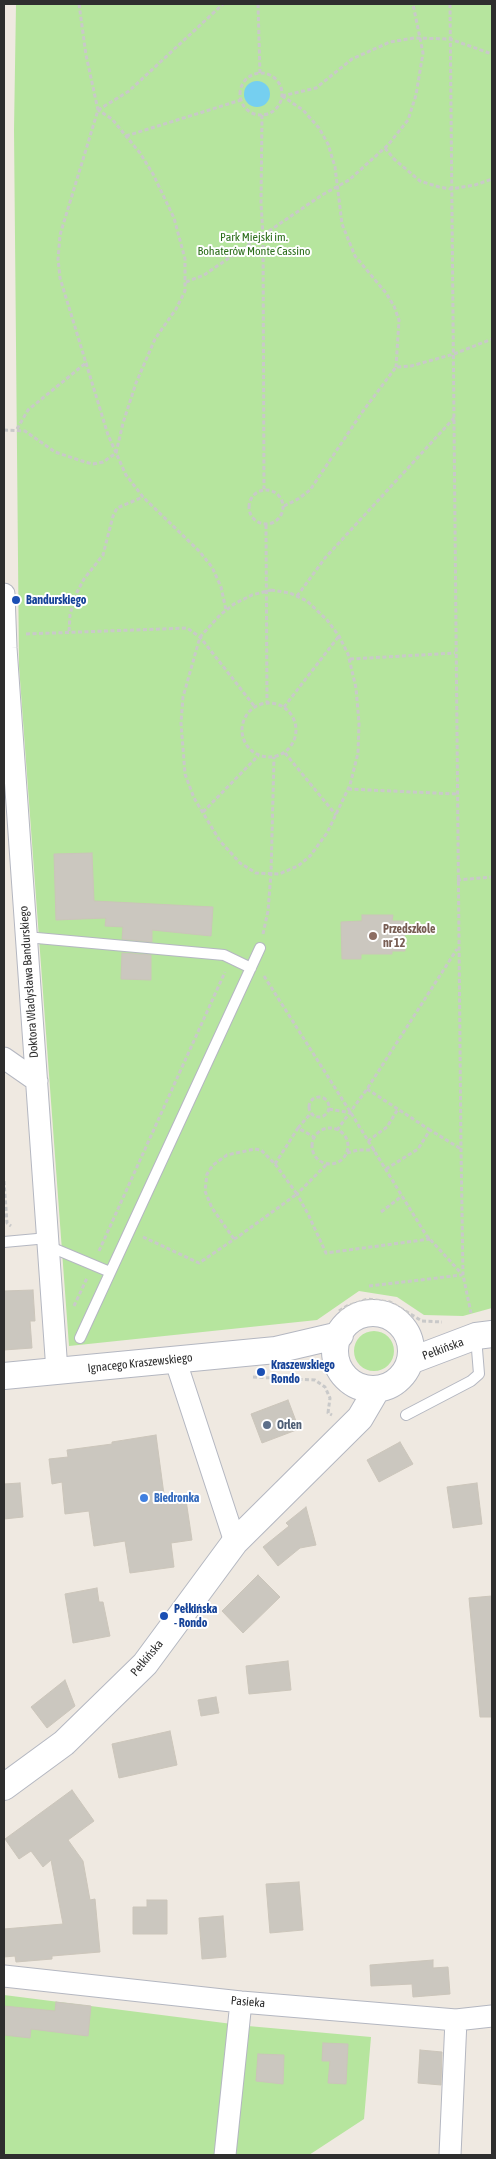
<!DOCTYPE html>
<meta charset="utf-8">
<style>
body{margin:0}
#map{position:relative;width:496px;height:2159px;overflow:hidden;background:#efe9e1;font-family:"Asap Condensed",sans-serif}
canvas{display:block}
.frame{position:absolute;inset:0;border:5px solid #2e2e2e;pointer-events:none}
</style>
<div id="map">
<canvas width="496" height="2159"></canvas>
<div class="frame"></div>
</div>
<script>
const g = document.querySelector('canvas').getContext('2d');
g.lineJoin = 'round';
function fillPath(path, color) { g.fillStyle = color; g.fill(path, 'evenodd'); }
const shape = rows => new Path2D(rows.map(r => 'M' + r).join(''));
function trace(path, color, width, dash) { g.strokeStyle = color; g.lineWidth = width; g.lineCap = dash ? 'butt' : 'round'; g.setLineDash(dash || []); g.stroke(path); }
function label(font, color, halo, rows, align = 'center') {
  g.font = font + ' "Asap Condensed",sans-serif'; g.lineWidth = 4; g.setLineDash([]); g.textBaseline = 'middle'; g.strokeStyle = halo; g.fillStyle = color; for (const [text, x, y, turn = 0] of rows) {
    g.save(); g.translate(x, y); g.rotate((+turn || 0) * Math.PI / 180); g.textAlign = isNaN(turn) ? turn : align; if (halo) g.strokeText(text, 0, 0); g.fillText(text, 0, 0); g.restore();
  }
}
fillPath(shape([
 [16,4,492,4,492,1308,463,1316,424,1315,397,1297,359,1291,317,1320,69,1346,19,666,14,130],
 '354 1351a20 20 0 1 1 40 0a20 20 0 1 1-40 0Z',
 [4,1995,248,2026,371,2037,364,2119,309,2155,4,2155]
]), '#b6e59e');
fillPath(shape([
 '244 94a13 13 0 1 1 26 0a13 13 0 1 1-26 0Z'
]), '#75cff0');
const building = shape([
 [92,853,94,901,213,907,211,936,152,930,152,942,122,939,123,927,105,926,106,918,56,920,54,854,92,853],
 [362,915,393,915,392,921,404,921,405,951,392,951,392,954,361,954,361,959,342,959,341,922,362,921,362,915],
 [122,953,151,955,151,980,121,979,122,953],
 [33,1290,35,1321,30,1321,32,1348,4,1350,4,1291,33,1290],
 [288,1400,299,1429,262,1443,251,1414,288,1400],
 [156,1435,165,1502,186,1500,192,1540,171,1543,174,1567,130,1573,125,1541,94,1546,89,1511,65,1514,62,1482,52,1484,49,1459,68,1457,67,1450,112,1444,112,1442,156,1435],
 [400,1442,413,1464,379,1482,367,1460,400,1442],
 [20,1483,23,1517,4,1519,4,1484,20,1483],
 [477,1483,482,1524,453,1528,447,1487,477,1483],
 [306,1507,316,1545,300,1548,278,1566,263,1547,289,1526,286,1523,306,1507],
 [258,1575,280,1597,243,1633,222,1611,258,1575],
 [97,1588,99,1602,103,1602,110,1636,73,1643,65,1594,97,1588],
 [492,1596,492,1717,480,1717,469,1598,492,1596],
 [288,1661,291,1690,249,1694,246,1666,288,1661],
 [65,1680,75,1706,47,1728,31,1707,65,1680],
 [216,1697,219,1713,201,1716,198,1700,216,1697],
 [170,1731,177,1765,119,1778,112,1744,170,1731],
 [72,1790,94,1821,68,1840,83,1861,90,1900,95,1899,100,1952,52,1956,52,1959,16,1962,15,1956,4,1957,4,1929,63,1924,51,1860,43,1867,31,1851,19,1859,5,1839,72,1790],
 [299,1882,303,1930,270,1933,266,1884,299,1882],
 [147,1900,167,1900,167,1934,133,1934,133,1907,147,1907,147,1900],
 [223,1916,226,1957,202,1959,199,1918,223,1916],
 [433,1960,433,1968,448,1967,450,1994,413,1997,412,1984,371,1986,370,1965,433,1960],
 [56,2002,91,2006,88,2036,31,2029,30,2038,4,2035,4,2006,55,2011,56,2002],
 [323,2043,348,2044,346,2084,328,2083,330,2061,322,2061,323,2043],
 [420,2050,442,2052,441,2085,418,2083,420,2050],
 [258,2054,284,2055,283,2084,256,2081,258,2054]
]);
fillPath(building, '#cbc7bf');
trace(building, '#cbc5ba', 1);
const service = shape([
 [26,937,224,955,251,968],
 [4,1242,48,1238],
 [48,1246,110,1272],
 [80,1338,260,948],
 [406,1415,471,1381,479,1374,476,1337]
]);
const minor = shape([
 [4,594,6,648,57,1371],
 [4,1058,37,1081],
 [175,1359,235,1542],
 [4,1976,241,2002,456,2020,492,2016],
 [225,2155,241,2002],
 [450,2155,456,2020]
]);
const tertiary = shape([
 '335 1351a38 38 0 1 1 76 0a38 38 0 1 1-76 0Z',
 [410,1361,476,1336,492,1334],
 [4,1376,276,1350,340,1335],
 [4,1787,64,1743,145,1664,235,1542,360,1418,377,1389]
]);
trace(service, '#b4b7c1', 12);
trace(minor, '#b4b7c1', 23);
trace(tertiary, '#b4b7c1', 28);
trace(shape([
 [79,4,86,55,98,110,60,235,58,259,60,278,108,435,126,475,143,497,199,551,212,567,221,587,226,610],
 [258,4,260,74],
 [450,4,461,1149,463,1275,471,1313],
 '240 94a21 21 0 1 1 42 0a21 21 0 1 1-42 0Z',
 [282,96,303,110,319,128,328,144,335,167,342,224,355,256,386,293,394,306,399,320,396,367],
 [282,96,316,88,352,59,390,42,414,38,450,39,492,54],
 [98,110,129,91,223,4],
 [262,115,261,203,263,236,264,489],
 [126,136,241,100],
 [385,148,394,159,420,181,439,187,451,189,475,185,492,179],
 [186,282,204,275,322,195,349,180,388,145,408,120,416,95,423,53,413,4],
 [17,429,28,410,87,362],
 [4,430,25,431,55,452,85,462,93,464,103,462,116,453,123,423,136,383,155,339,176,309,185,291,185,259,174,218,153,174,140,153,112,119,98,110],
 '249 507a17 17 0 1 1 34 0a17 17 0 1 1-34 0Z',
 [284,506,298,499,310,490,363,411,396,367,411,366,454,354,492,339],
 [266,525,267,703],
 [271,590,290,593,307,601,327,620,339,636,348,654,356,688,359,723,358,753,350,785,327,833,310,856,298,866,279,874,256,873,240,863,220,841,194,798,185,774,181,723,183,697,200,637,220,615,234,604,252,595,271,590],
 [297,596,325,558,454,418],
 [69,631,70,615,75,596,84,579,103,555,113,516,117,508,143,497],
 [26,634,187,628,200,637,255,707],
 [350,659,455,653],
 '242 730a27 27 0 1 1 54 0a27 27 0 1 1-54 0Z',
 [284,707,339,636],
 [285,753,336,815],
 [348,789,456,794],
 [203,812,258,756],
 [457,880,492,877],
 [263,934,268,911,271,873,274,757],
 [264,976,351,1113,426,1235,462,1274],
 [367,1089,430,1130],
 '309 1107a10 10 0 1 1 20 0a10 10 0 1 1-20 0Z',
 [329,1109,351,1113],
 '312 1146a18 18 0 1 1 36 0a18 18 0 1 1-36 0Z',
 [298,1128,311,1113],
 [337,1130,367,1089,457,949],
 [368,1141,387,1127,398,1109],
 [347,1153,358,1150,375,1150],
 [275,1164,298,1128,314,1137],
 [326,1165,297,1194,308,1214,326,1253,430,1239],
 [386,1169,418,1149,430,1130,461,1149],
 [4,1181,7,1223,11,1226],
 [381,1212,402,1196],
 [143,1237,199,1263,239,1236,297,1194,275,1164,261,1150,255,1149,227,1155,213,1165,207,1174,205,1191,212,1208,234,1239],
 [99,1251,225,972],
 [369,1286,462,1275],
 [74,1306,87,1278],
 [339,1311,347,1306,368,1299,390,1302,422,1321,442,1322],
 [253,1377,315,1380,325,1387,330,1398,328,1413,332,1415]
]), '#c9c9c9', 3, [4, 2.5]);
trace(service, '#fff', 10);
trace(minor, '#fff', 21);
trace(tertiary, '#fff', 26);
for (const [x, y, r, color] of [
 [16,600,5,"#1a4fb4"],
 [373,936,5,"#8d6e63"],
 [261,1372,5,"#1a4fb4"],
 [267,1425,5,"#5c6f8a"],
 [144,1498,5,"#3f7fe0"],
 [164,1616,5,"#1a4fb4"]
]) { const dot = new Path2D(); dot.arc(x, y, r, 0, 2 * Math.PI); g.fillStyle = color; g.fill(dot); trace(dot, '#fff', 2); }
label('12px', '#2c6e1b', '#fff', [
 ["Park Miejski im.",254,237],
 ["Bohaterów Monte Cassino",254,251]
]);
label('bold 12px', '#164399', '#fff', [
 ["Bandurskiego",26,600],
 ["Kraszewskiego",271,1365],
 ["Rondo",271,1379],
 ["Pełkińska",174,1609],
 ["- Rondo",174,1623]
], 'left');
label('bold 12px', '#785e54', '#fff', [
 ["Przedszkole",383,929],
 ["nr 12",383,943]
], 'left');
label('12px', '#2e2e2e', '#fff', [
 ["Doktora Władysława Bandurskiego",29,982,-94],
 ["Pełkińska",443,1349,-20],
 ["Ignacego Kraszewskiego",140,1363,-6],
 ["Pełkińska",147,1658,-50],
 ["Pasieka",248,2002,5]
]);
label('bold 12px', '#4e5e75', '#fff', [
 ["Orlen",277,1425]
], 'left');
label('bold 12px', '#366cbe', '#fff', [
 ["Biedronka",154,1498]
], 'left');
</script>
